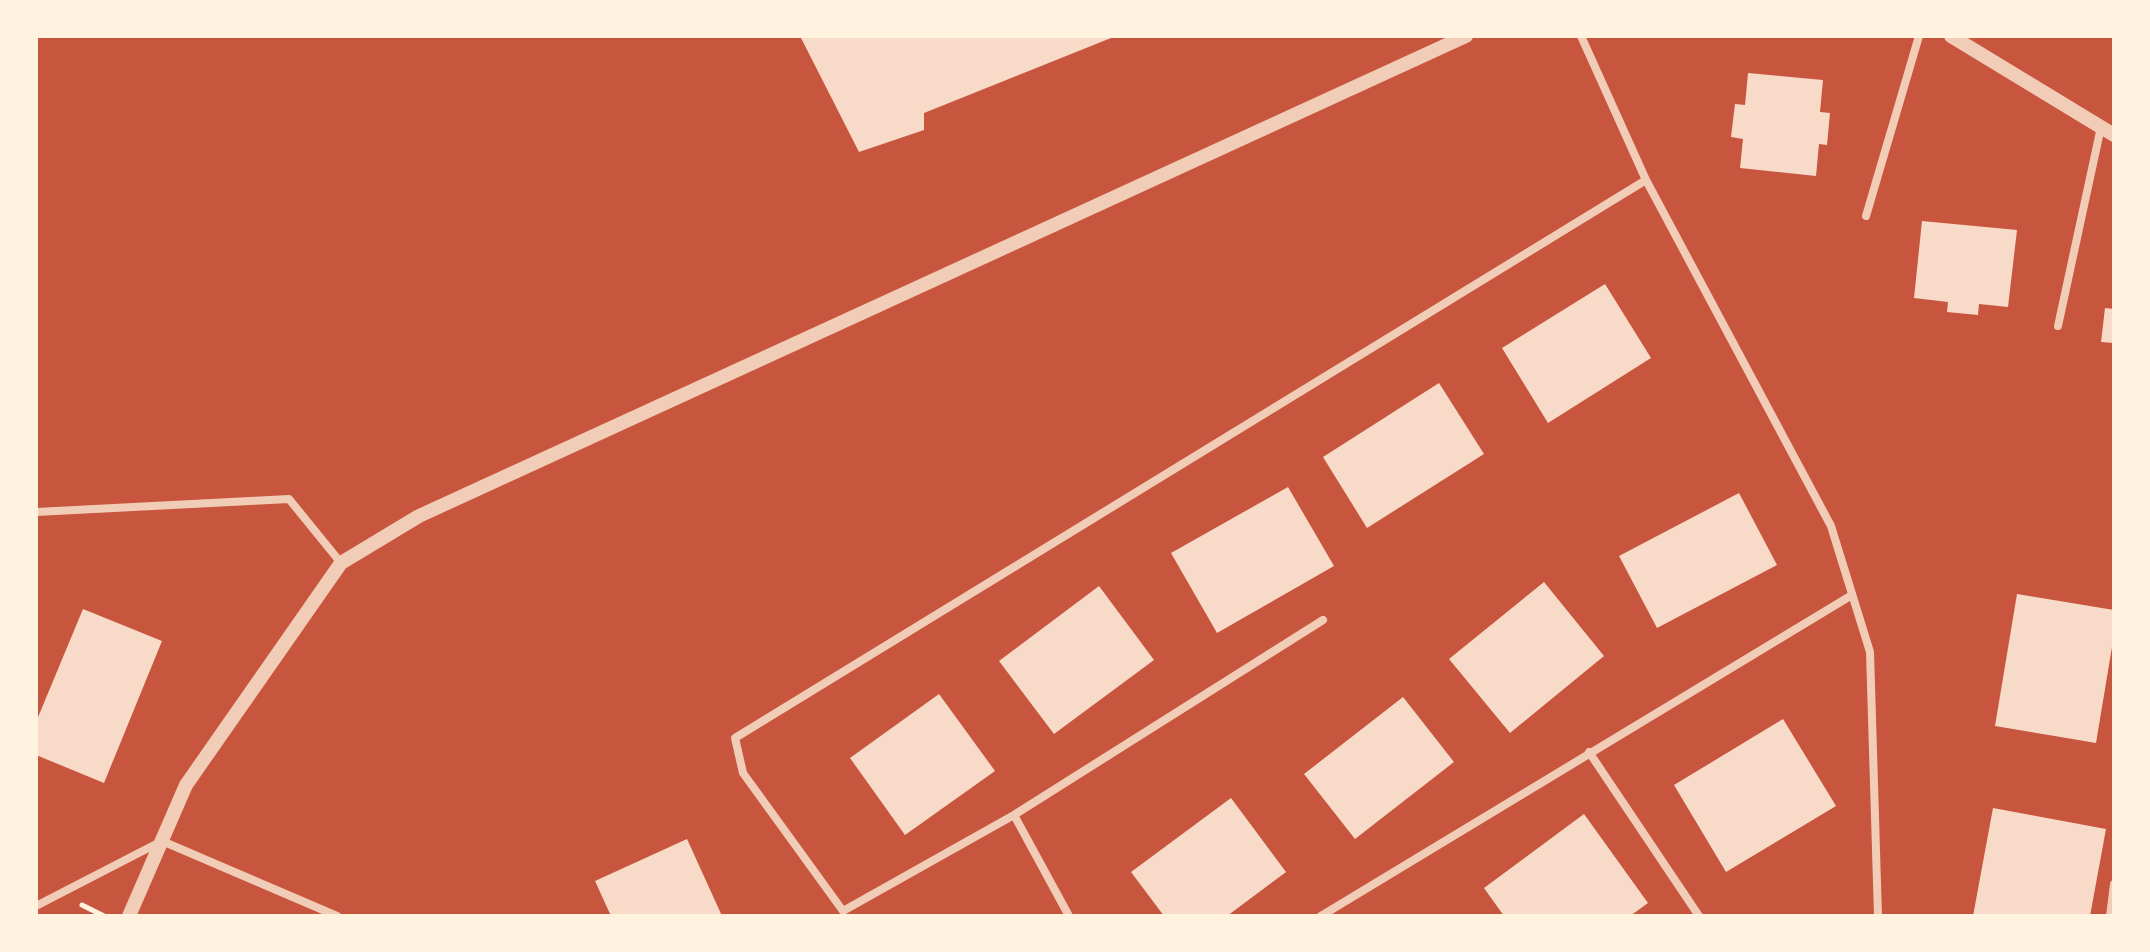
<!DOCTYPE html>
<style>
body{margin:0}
#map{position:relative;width:2150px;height:952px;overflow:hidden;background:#c8553d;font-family:Raleway,sans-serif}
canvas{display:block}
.frame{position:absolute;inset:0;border:38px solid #fff3e0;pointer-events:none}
</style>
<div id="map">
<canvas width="2150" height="952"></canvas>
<div class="frame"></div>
</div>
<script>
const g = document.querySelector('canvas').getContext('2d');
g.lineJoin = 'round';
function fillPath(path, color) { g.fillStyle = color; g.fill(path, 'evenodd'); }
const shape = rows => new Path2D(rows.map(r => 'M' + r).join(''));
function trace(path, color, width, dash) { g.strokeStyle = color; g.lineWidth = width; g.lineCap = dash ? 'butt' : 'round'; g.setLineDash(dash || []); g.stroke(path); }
fillPath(shape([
 [800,36,1116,36,924,113,924,130,859,152],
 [1748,73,1823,80,1820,112,1830,113,1827,145,1819,144,1816,176,1740,168,1743,139,1731,137,1735,104,1745,105],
 [1922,221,2017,230,2008,307,1979,304,1978,315,1947,312,1948,302,1914,298],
 [1605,284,1651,358,1548,423,1502,348],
 [2105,308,2114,309,2114,343,2101,342],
 [1439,383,1484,454,1367,528,1323,457],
 [1288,487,1334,566,1217,633,1171,553],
 [1739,493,1777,565,1657,628,1619,556],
 [1544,582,1604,656,1510,733,1449,659],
 [1099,586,1154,660,1054,734,999,661],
 [2017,594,2114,610,2114,635,2096,743,1995,726],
 [83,609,162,641,104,783,36,755,36,722],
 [939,694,995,771,905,835,850,758],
 [1403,697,1454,762,1355,839,1304,774],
 [1783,719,1836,806,1726,872,1674,785],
 [1231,798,1286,872,1227,916,1164,916,1131,872],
 [1993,808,2106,829,2090,916,1973,916],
 [1584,814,1648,903,1630,916,1504,916,1484,888],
 [687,839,722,916,611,916,595,881]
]), '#f7dbc8');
trace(shape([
 [82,905,104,916]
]), '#fff3e0', 5);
trace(shape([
 [1581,36,1646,180,1831,526,1870,652,1878,916],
 [1866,216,1919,36],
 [2058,326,2101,127],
 [36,512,289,499,341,563],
 [1323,620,1014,815,843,911,743,773,735,738,1646,180],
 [1589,752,1699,916],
 [1014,815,1069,916],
 [36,906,162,841,337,916],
 [1321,916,1852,595],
 [2110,916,2114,884]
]), '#f1ccb7', 8);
trace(shape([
 [1951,36,2114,135],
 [129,916,186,785,341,563,419,516,1466,36]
]), '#f1ccb7', 14);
</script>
